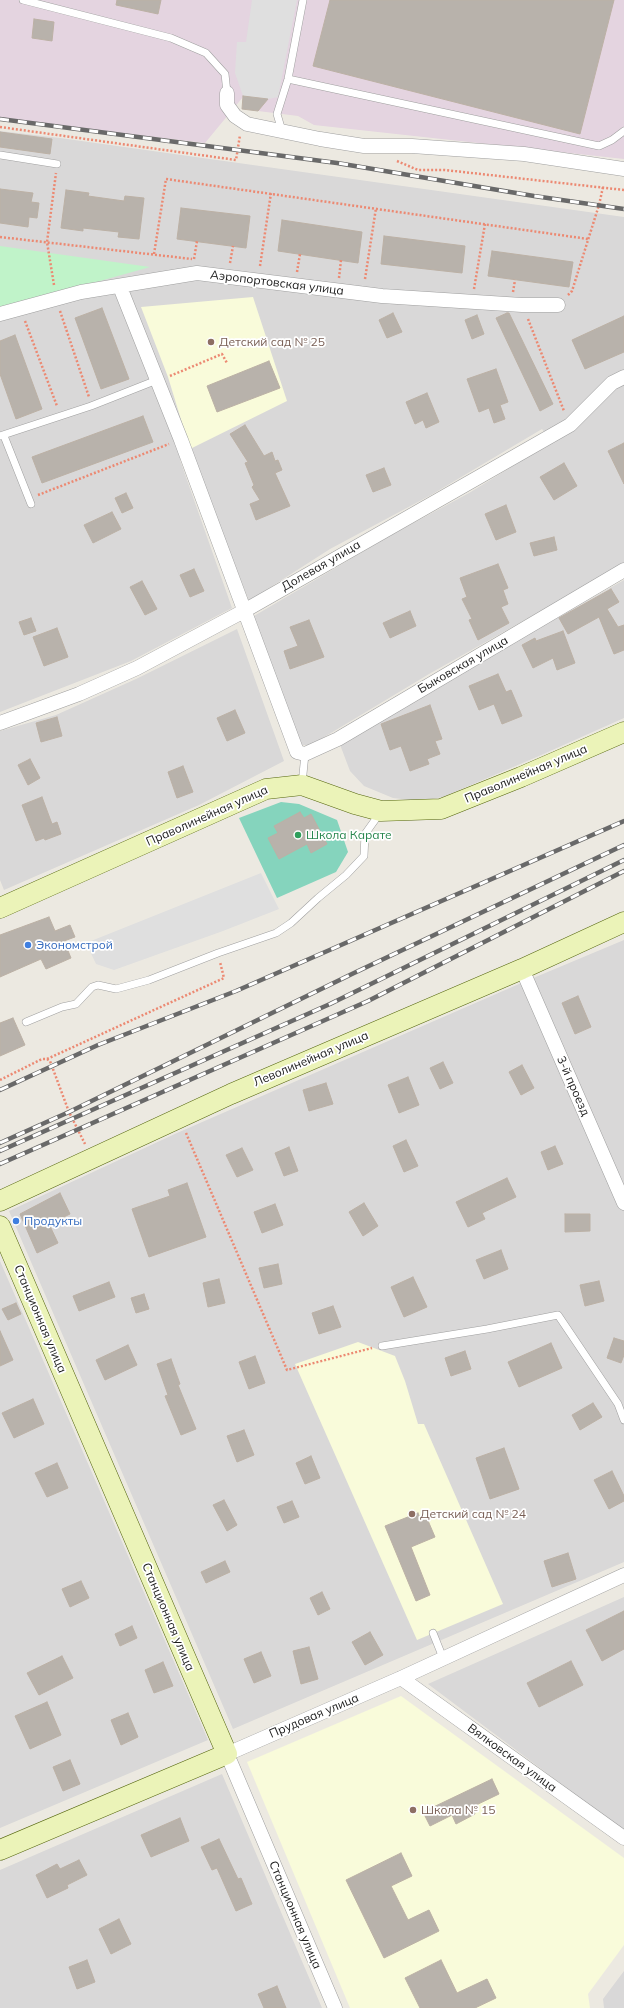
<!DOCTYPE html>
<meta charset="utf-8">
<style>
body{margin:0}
canvas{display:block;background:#ece9e1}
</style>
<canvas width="624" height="2008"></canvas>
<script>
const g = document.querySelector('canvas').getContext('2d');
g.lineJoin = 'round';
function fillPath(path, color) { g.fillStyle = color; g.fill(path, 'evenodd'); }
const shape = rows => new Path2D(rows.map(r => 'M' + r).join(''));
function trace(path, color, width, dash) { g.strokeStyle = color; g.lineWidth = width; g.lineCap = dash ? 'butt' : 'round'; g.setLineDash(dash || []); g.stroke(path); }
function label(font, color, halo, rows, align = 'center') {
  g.font = font + ' Mulish,sans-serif'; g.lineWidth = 3.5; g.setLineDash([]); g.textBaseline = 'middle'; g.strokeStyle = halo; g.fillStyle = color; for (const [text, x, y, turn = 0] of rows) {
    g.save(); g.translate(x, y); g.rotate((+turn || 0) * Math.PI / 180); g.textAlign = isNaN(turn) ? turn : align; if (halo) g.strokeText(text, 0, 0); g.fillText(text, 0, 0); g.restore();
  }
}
fillPath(shape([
 [0,131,60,138,624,217,624,564,429,674,311,745,300,745,254,616,393,534,469,493,552,442,542,429,431,495,330,549,249,601,190,449,180,460,232,608,131,661,0,712],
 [624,580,624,718,539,756,443,797,419,801,393,798,364,786,350,771,339,742],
 [237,629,284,761,199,805,4,890,0,880,0,731,56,715,136,679],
 [624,940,624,1562,233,1729,9,1211,177,1133,519,984],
 [0,1261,208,1740,0,1828],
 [624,1597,624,1831,428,1684],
 [222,1774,322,2008,0,2008,0,1870],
 [624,1971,624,2008,604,2008,603,1999]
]), '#d9d8d8');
fillPath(shape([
 [0,0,624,0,624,159,314,125,298,116,242,109,243,97,205,143,0,119]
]), '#e4d4e0');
fillPath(shape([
 [253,297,287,401,190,449,168,377,141,307],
 [358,1342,395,1356,405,1381,418,1424,424,1424,503,1604,417,1640,295,1364],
 [401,1696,624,1858,624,1945,588,1994,590,2008,350,2008,247,1762]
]), '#f9fbda');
fillPath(shape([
 [0,246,150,267,0,309]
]), '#c0f3c9');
fillPath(shape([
 [281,802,299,804,337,820,348,852,336,872,277,898,239,818]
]), '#85d4bd');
fillPath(shape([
 [252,0,297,0,278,97,268,99,243,96,235,73,237,42,246,42],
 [261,873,279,909,223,931,114,970,96,964,86,943]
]), '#dfdfdf');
const building = shape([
 [117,0,161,0,158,14,116,5,117,0],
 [330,0,614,0,580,134,313,66,330,0],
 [34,19,54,22,52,41,32,38,34,19],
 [243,96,268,99,258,111,242,109,243,96],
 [0,132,52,139,50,154,0,147,0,132],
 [0,189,33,193,31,202,39,203,37,218,29,217,28,227,0,223,0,189],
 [66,190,89,193,88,196,124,201,125,196,144,198,139,239,118,237,119,232,83,228,83,231,61,228,66,190],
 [181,208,250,216,246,248,177,239,181,208],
 [282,220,362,232,358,263,278,251,282,220],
 [384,236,465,246,462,273,381,264,384,236],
 [492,251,573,262,569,287,488,276,492,251],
 [102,308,129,379,101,389,75,318,102,308],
 [393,313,402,332,387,338,379,320,393,313],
 [507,313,509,313,553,404,540,411,496,318,507,313],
 [477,315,484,334,472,339,465,320,477,315],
 [624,316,624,352,585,369,572,340,624,316],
 [15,335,42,409,16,419,0,374,0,341,15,335],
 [269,361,280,388,217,412,207,386,269,361],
 [496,369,508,402,500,405,505,419,494,423,489,408,479,412,467,379,496,369],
 [427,393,439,422,426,428,423,420,415,424,406,402,427,393],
 [143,416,153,442,42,483,32,457,143,416],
 [245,425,264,456,272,452,275,461,278,460,282,470,275,473,290,506,256,520,250,504,260,500,252,487,254,485,245,463,248,462,230,434,245,425],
 [624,443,624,484,608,451,624,443],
 [564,463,577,486,554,500,540,477,564,463],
 [384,468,391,485,373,492,366,475,384,468],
 [126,493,133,508,122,513,115,498,126,493],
 [506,505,516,532,496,540,485,514,506,505],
 [112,512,121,529,93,543,84,525,112,512],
 [554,537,557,550,534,556,530,543,554,537],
 [498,564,508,588,503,590,508,604,501,607,509,623,478,640,469,620,472,619,462,599,467,597,460,578,498,564],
 [194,569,204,591,190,597,180,575,194,569],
 [142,581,157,609,145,615,130,587,142,581],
 [611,589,619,602,607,609,618,627,624,625,624,650,614,654,599,617,568,634,559,618,611,589],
 [410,611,416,626,390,638,383,623,410,611],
 [31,618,36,631,24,635,19,622,31,618],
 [309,620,324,657,290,669,284,651,298,646,290,627,309,620],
 [57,628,68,657,44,666,33,637,57,628],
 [563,631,575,663,557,670,553,658,533,668,522,645,535,638,536,641,563,631],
 [498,674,506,692,511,690,522,716,502,724,494,704,479,710,469,686,498,674],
 [430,705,442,739,435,741,440,754,427,759,429,764,410,771,401,746,390,750,381,724,430,705],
 [235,710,245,733,227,741,217,718,235,710],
 [57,717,62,736,41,742,36,723,57,717],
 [30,759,40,778,28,785,18,765,30,759],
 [183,766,193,792,177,798,168,772,183,766],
 [42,797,52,824,57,822,61,834,45,840,44,838,36,841,22,805,42,797],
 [300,812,304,818,311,814,327,844,311,853,307,844,279,859,268,838,278,833,274,826,300,812],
 [49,917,55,931,70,925,75,937,64,941,71,958,46,969,41,959,0,977,0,935,49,917],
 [578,996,591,1027,575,1034,562,1003,578,996],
 [13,1018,25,1045,0,1056,0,1023,13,1018],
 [443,1062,453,1083,440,1089,430,1068,443,1062],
 [522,1065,534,1088,521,1095,509,1072,522,1065],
 [408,1077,419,1105,399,1113,388,1085,408,1077],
 [326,1083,333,1104,309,1111,303,1090,326,1083],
 [406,1140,418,1166,404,1172,393,1146,406,1140],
 [555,1146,563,1164,548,1170,541,1152,555,1146],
 [289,1147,298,1171,284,1176,275,1153,289,1147],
 [242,1148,253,1170,237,1177,226,1155,242,1148],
 [507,1178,516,1197,482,1213,485,1219,468,1227,456,1202,507,1178],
 [187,1183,206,1237,149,1257,132,1209,170,1196,168,1190,187,1183],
 [60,1193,70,1214,49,1224,58,1243,37,1253,20,1214,60,1193],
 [364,1203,378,1226,363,1236,349,1212,364,1203],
 [275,1204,283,1225,262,1233,254,1212,275,1204],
 [565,1214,590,1214,590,1231,565,1232,565,1214],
 [501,1250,508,1269,484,1279,476,1260,501,1250],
 [278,1264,282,1284,264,1288,259,1268,278,1264],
 [413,1277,427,1307,404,1317,391,1287,413,1277],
 [219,1279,225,1303,208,1307,203,1283,219,1279],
 [599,1281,604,1301,585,1306,580,1285,599,1281],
 [109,1282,115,1297,79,1311,73,1296,109,1282],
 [144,1294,149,1309,136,1313,131,1298,144,1294],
 [16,1303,21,1314,8,1320,2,1309,16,1303],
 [333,1306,341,1327,319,1334,312,1313,333,1306],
 [0,1331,13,1360,0,1366,0,1331],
 [614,1338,624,1341,624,1355,621,1363,607,1358,614,1338],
 [551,1343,562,1368,519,1387,508,1362,551,1343],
 [128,1345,137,1365,105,1380,96,1360,128,1345],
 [465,1351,471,1369,451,1376,445,1358,465,1351],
 [255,1356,265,1383,249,1389,239,1362,255,1356],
 [171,1359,180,1384,178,1385,196,1429,181,1435,165,1396,168,1395,157,1364,171,1359],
 [33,1399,44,1424,14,1438,2,1413,33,1399],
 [593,1403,602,1417,580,1430,572,1415,593,1403],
 [244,1430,254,1455,237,1462,227,1436,244,1430],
 [504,1448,519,1489,490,1499,476,1458,504,1448],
 [311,1456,320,1478,305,1484,296,1463,311,1456],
 [57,1463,68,1488,47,1497,35,1473,57,1463],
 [612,1471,624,1496,624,1501,609,1509,594,1480,612,1471],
 [224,1500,237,1525,227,1531,213,1505,224,1500],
 [292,1501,299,1517,284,1523,277,1507,292,1501],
 [418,1513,420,1518,426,1516,435,1537,411,1547,430,1595,416,1601,385,1526,418,1513],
 [568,1553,576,1579,552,1587,544,1561,568,1553],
 [225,1561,230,1572,206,1583,201,1572,225,1561],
 [81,1581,89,1598,70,1607,62,1589,81,1581],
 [322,1592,330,1609,318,1615,310,1598,322,1592],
 [624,1611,624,1649,602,1661,586,1630,624,1611],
 [132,1626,137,1638,120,1646,115,1634,132,1626],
 [370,1632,383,1655,365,1665,352,1642,370,1632],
 [309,1647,318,1679,301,1684,293,1651,309,1647],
 [261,1652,271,1676,254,1683,244,1659,261,1652],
 [62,1656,73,1678,39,1695,27,1673,62,1656],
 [571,1661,583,1685,539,1707,527,1683,571,1661],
 [163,1662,173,1686,154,1693,145,1670,163,1662],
 [47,1702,61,1735,30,1749,15,1716,47,1702],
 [128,1713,138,1737,121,1745,111,1720,128,1713],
 [70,1760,80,1784,63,1791,53,1767,70,1760],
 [492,1779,499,1794,472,1807,475,1814,456,1824,452,1815,430,1826,423,1812,492,1779],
 [180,1818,189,1841,151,1857,141,1835,180,1818],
 [219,1839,238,1879,241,1878,252,1904,236,1911,217,1868,212,1870,201,1847,219,1839],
 [401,1853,412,1876,391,1886,408,1920,429,1910,439,1931,384,1958,346,1880,401,1853],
 [79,1860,87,1875,67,1885,68,1888,47,1898,36,1875,57,1864,60,1869,79,1860],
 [119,1919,131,1944,111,1954,99,1929,119,1919],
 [87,1960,95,1982,77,1989,69,1967,87,1960],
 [441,1960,457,1993,487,1979,496,1998,475,2008,420,2008,405,1978,441,1960],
 [277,1986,286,2008,264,2008,258,1994,277,1986]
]);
fillPath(building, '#b8b2ab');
trace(building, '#bcb1a5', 1);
const lane = shape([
 [23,0,171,38,206,53,225,74,227,93],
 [288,79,599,146,612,140,624,131],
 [282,131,277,114,288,79,303,0],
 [0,155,57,164],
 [0,436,91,406,157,380],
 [4,436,31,504],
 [302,784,305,754],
 [26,1022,62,1007,76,1004,92,987,98,985,116,989,149,980,218,953,276,933,291,923,318,898,346,875,364,856,365,834,380,813],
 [382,1346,487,1329,558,1315,618,1404,624,1420],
 [433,1633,443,1658]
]);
const street = shape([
 [227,93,227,105,235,116,247,124,320,139,364,146,412,146,524,154,624,169],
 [120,287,181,440,297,752,305,754,338,739,624,570],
 [0,314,81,292,197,273,382,296,522,305,558,305],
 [0,723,79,694,137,668,244,611,570,425,612,383,624,377],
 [522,969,624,1203],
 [401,1678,624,1838],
 [335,2008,227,1754,401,1678,624,1575]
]);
const secondary = shape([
 [0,908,266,789,302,785,355,804,381,811,441,809,521,777,624,732],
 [0,1201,231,1094,522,969,624,922],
 [0,1226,227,1754,0,1850]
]);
trace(lane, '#9f9f9f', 8);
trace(street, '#9f9f9f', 15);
trace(secondary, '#55660e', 21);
trace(shape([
 [0,127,236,160,240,135],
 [397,161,418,170,445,170,624,190],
 [0,237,192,259],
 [154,254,166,179,588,239],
 [194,259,197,241],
 [230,263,233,246],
 [260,266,271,193],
 [297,272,300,254],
 [339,278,341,260],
 [365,279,376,208],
 [54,285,47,242,56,173],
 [474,289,485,224],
 [513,292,515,280],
 [568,295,572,291,599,205,603,187],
 [60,311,89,397],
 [528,319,564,411],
 [25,321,57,406],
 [170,376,222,354,227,363],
 [38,495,169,444],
 [47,1059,224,978,220,962],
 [0,1080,42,1059,47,1059,50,1061,69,1112,85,1144],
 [186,1133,287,1370,372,1348]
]), '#ec8972', 2.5, [2, 2]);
trace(lane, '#fff', 7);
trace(street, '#fff', 14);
trace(secondary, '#ebf3b8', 20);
const rail = shape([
 [0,119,337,163,534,196,624,209],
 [0,1090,98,1045,236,991,624,821],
 [0,1143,69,1112,354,973,624,845],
 [0,1151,330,1004,624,860],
 [0,1164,368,1001,624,871]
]);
trace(rail, '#696969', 4.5);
trace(rail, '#fff', 3, [9]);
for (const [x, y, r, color] of [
 [211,342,4,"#8d6e63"],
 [298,835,4,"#2e9e5b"],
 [28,945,4,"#3f7fe0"],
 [16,1221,4,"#3f7fe0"],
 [412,1514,4,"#8d6e63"],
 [413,1810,4,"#8d6e63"]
]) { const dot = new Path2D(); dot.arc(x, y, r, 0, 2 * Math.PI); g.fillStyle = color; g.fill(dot); trace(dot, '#fff', 1.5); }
label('12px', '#1b1b1b', '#fff', [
 ["Аэропортовская улица",277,283,7],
 ["Долевая улица",321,566,-30],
 ["Быковская улица",463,665,-30],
 ["Праволинейная улица",526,774,-23],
 ["Праволинейная улица",207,816,-24],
 ["Леволинейная улица",311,1059,-23],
 ["3-й проезд",573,1086,66],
 ["Станционная улица",40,1319,67],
 ["Станционная улица",168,1617,67],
 ["Прудовая улица",314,1716,-23],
 ["Вялковская улица",512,1758,36],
 ["Станционная улица",295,1915,67]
]);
label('12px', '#785e54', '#fff', [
 ["Детский сад № 25",219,342],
 ["Детский сад № 24",420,1514],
 ["Школа № 15",421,1810]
], 'left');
label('12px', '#27864d', '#fff', [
 ["Школа Карате",306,835]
], 'left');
label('12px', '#366cbe', '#fff', [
 ["Экономстрой",36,945],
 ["Продукты",24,1221]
], 'left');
</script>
